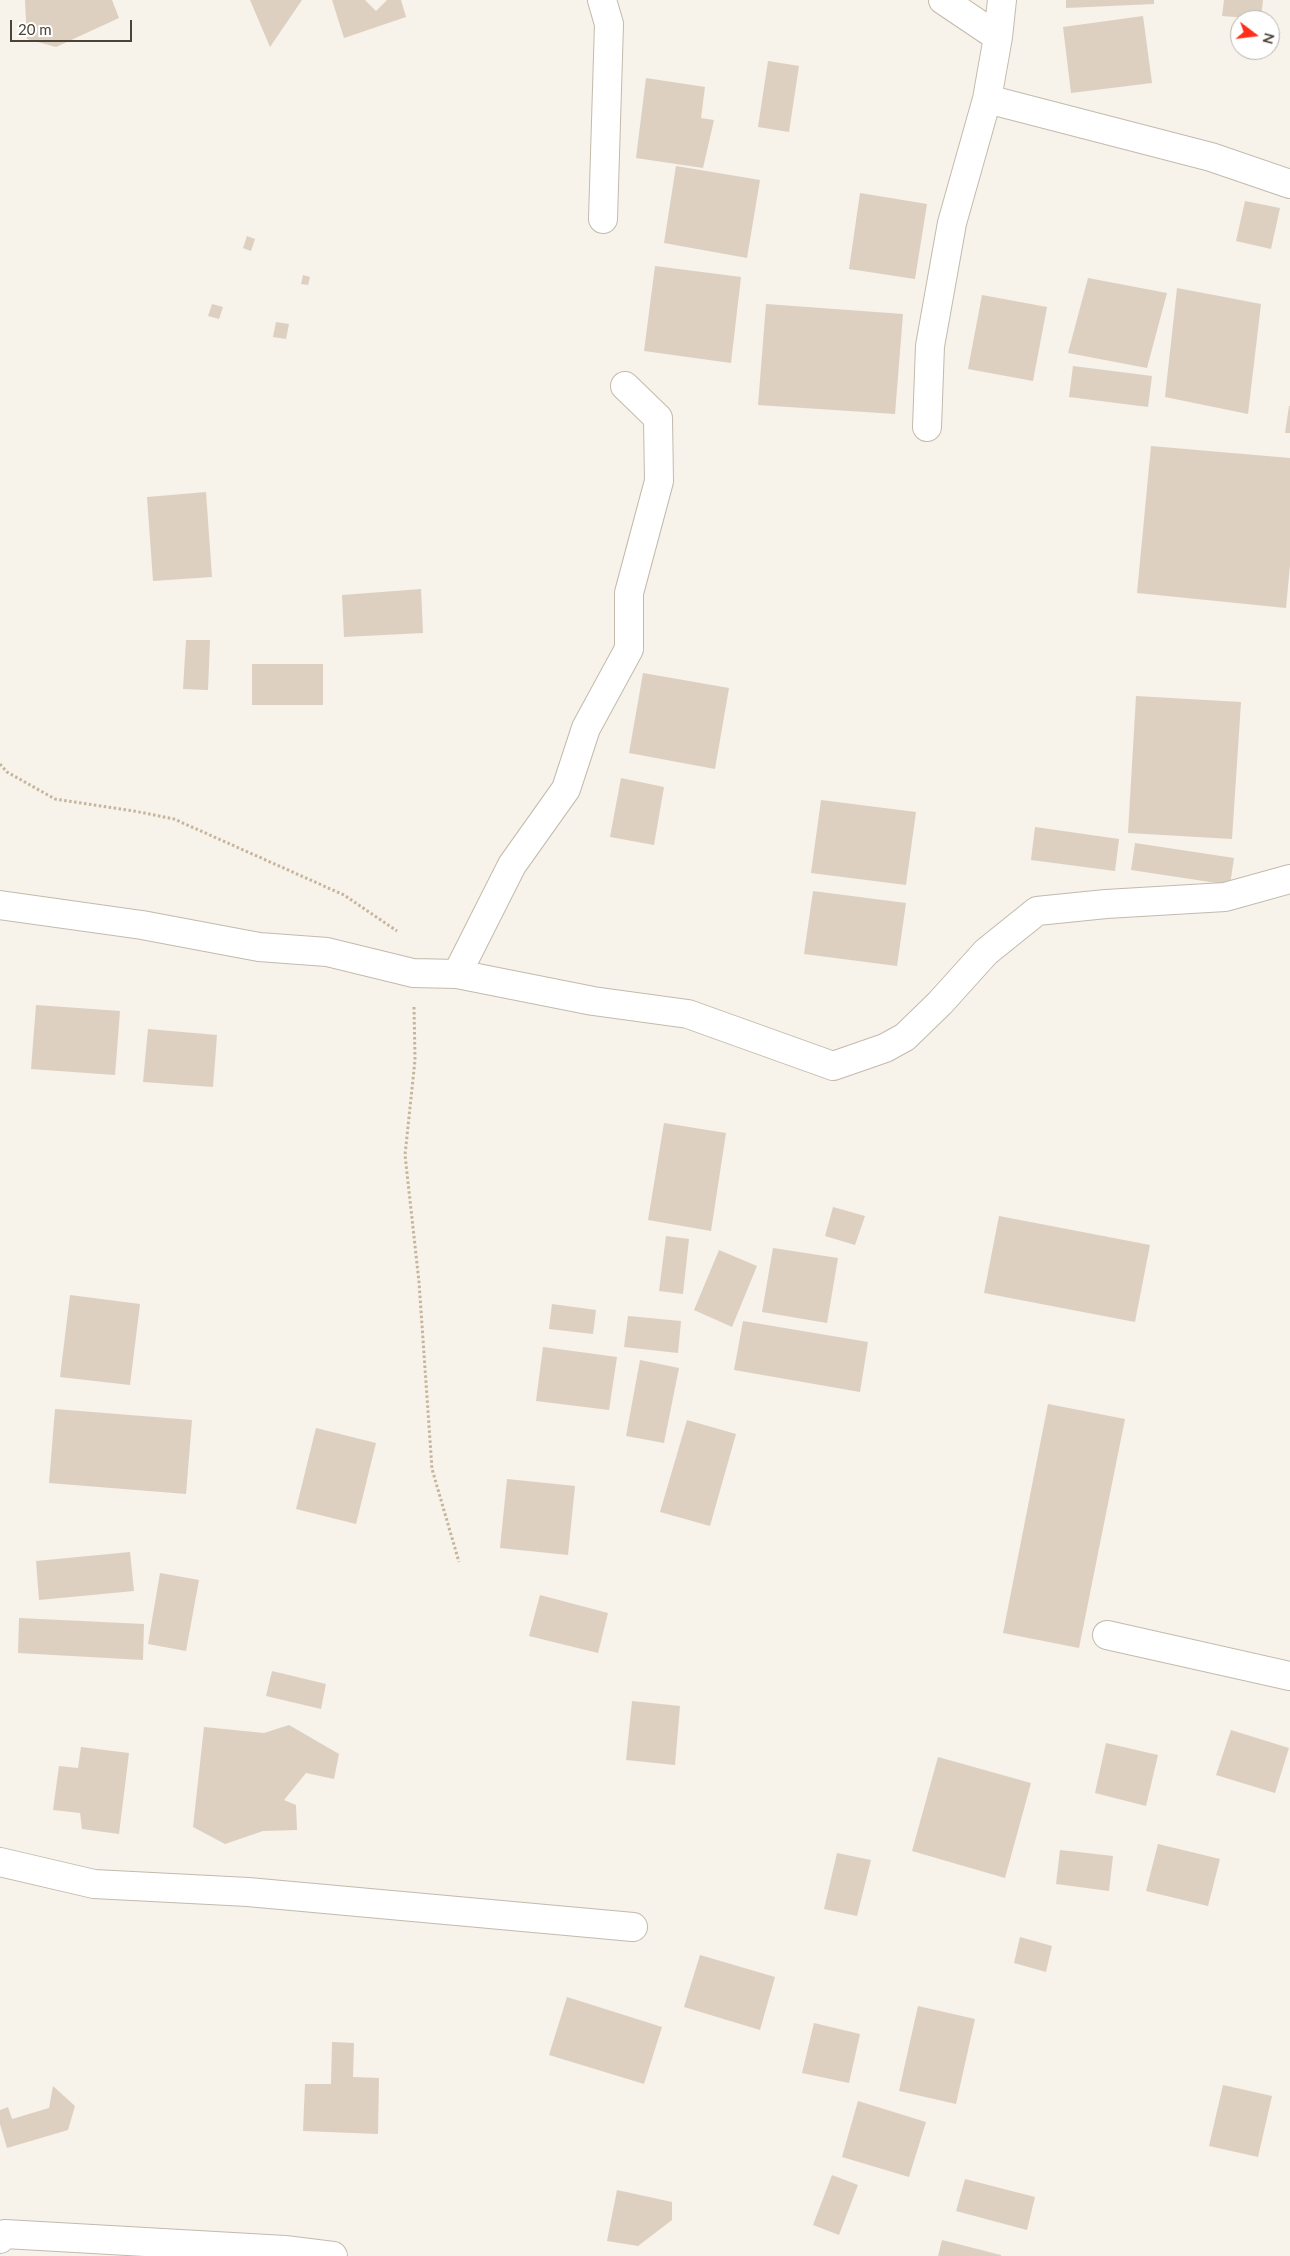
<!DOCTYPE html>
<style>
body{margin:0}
#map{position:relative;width:1290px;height:2256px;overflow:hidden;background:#f7f2ea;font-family:Lato,sans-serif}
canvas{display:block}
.north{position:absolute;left:1230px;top:10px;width:50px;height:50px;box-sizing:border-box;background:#fff;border:1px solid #b7b4af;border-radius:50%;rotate:105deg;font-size:14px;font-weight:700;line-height:20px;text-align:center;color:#4c4337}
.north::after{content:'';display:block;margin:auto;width:18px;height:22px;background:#ff2f19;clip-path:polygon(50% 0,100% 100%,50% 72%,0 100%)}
.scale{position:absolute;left:10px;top:20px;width:122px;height:22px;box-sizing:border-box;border:2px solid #4c4337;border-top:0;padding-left:6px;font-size:15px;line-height:18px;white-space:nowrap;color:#4c4337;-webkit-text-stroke:4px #fff;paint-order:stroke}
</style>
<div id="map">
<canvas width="1290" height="2256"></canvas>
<div class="north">N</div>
<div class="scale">20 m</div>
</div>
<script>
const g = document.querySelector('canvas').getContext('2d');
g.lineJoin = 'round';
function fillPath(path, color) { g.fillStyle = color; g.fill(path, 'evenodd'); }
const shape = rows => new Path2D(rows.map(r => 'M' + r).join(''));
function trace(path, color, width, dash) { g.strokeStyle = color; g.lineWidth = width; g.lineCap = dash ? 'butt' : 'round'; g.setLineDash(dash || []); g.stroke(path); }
fillPath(shape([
 [25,0,112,0,119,18,56,47,27,39],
 [250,0,302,0,270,47],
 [332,0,365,0,376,11,387,0,401,0,406,17,344,38],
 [1066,0,1154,0,1154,4,1066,8],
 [1224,0,1263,0,1261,19,1222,16],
 [1143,16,1152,83,1071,93,1063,27],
 [768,61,799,66,789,132,758,127],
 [646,78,705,87,701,118,714,120,703,168,636,158],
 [676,166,760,180,747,258,664,243],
 [860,193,927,204,915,279,849,269],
 [1245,201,1280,208,1271,249,1236,241],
 [247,236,255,239,251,251,243,248],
 [655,266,741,277,731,363,644,351],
 [303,275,310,277,308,285,301,284],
 [1088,278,1167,293,1147,368,1068,353],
 [1177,288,1261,304,1248,414,1165,397],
 [982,295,1047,307,1033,381,968,369],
 [212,304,223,307,219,319,208,316],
 [766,304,903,314,895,414,758,405],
 [276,322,289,324,286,339,273,337],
 [1073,366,1152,376,1148,407,1069,397],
 [1289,406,1290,406,1290,433,1285,433],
 [1151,446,1290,458,1290,565,1286,608,1137,593],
 [206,492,212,577,153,581,147,497],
 [421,589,423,633,344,637,342,595],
 [186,640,210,640,208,690,183,689],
 [252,664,323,664,323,705,252,705],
 [643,673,729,688,715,769,629,753],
 [1136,696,1241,702,1232,839,1128,833],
 [621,778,664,787,654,845,610,837],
 [821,800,916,812,906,885,811,873],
 [1035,827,1119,839,1115,871,1031,860],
 [1135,843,1234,858,1230,885,1131,870],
 [813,891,906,903,897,966,804,954],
 [36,1005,120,1011,115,1075,31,1069],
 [148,1029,217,1035,213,1087,143,1082],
 [664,1123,726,1133,711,1231,648,1220],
 [833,1207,865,1216,855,1245,825,1236],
 [999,1216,1150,1245,1135,1322,984,1293],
 [666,1236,689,1239,683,1294,659,1291],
 [773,1248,838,1258,827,1323,762,1312],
 [719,1250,757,1266,732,1327,694,1310],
 [70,1295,140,1304,130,1385,60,1377],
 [552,1304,596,1310,593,1334,549,1329],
 [628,1316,681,1321,678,1353,624,1347],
 [743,1321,868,1342,860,1392,734,1370],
 [543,1347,617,1357,609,1410,536,1401],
 [640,1360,679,1368,664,1443,626,1436],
 [1048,1404,1125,1419,1079,1648,1003,1633],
 [55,1409,192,1420,186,1494,49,1483],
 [687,1420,736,1434,710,1526,660,1512],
 [316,1428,376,1443,356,1524,296,1509],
 [507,1479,575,1486,568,1555,500,1548],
 [130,1552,134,1591,39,1600,36,1561],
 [160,1573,199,1580,186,1651,148,1644],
 [540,1595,608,1613,598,1653,529,1636],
 [19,1618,144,1624,143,1660,18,1653],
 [272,1671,326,1684,321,1709,266,1696],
 [632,1701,680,1706,675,1765,626,1760],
 [289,1725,339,1754,334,1779,306,1773,284,1800,296,1805,297,1830,263,1831,225,1844,193,1827,204,1727,264,1733],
 [1231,1730,1289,1748,1275,1793,1216,1775],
 [1106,1743,1158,1755,1146,1806,1095,1793],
 [81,1747,129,1753,119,1834,82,1829,80,1813,53,1810,59,1766,78,1768],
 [938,1757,1031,1783,1005,1878,912,1851],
 [1158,1844,1220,1859,1208,1906,1146,1891],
 [1060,1850,1113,1856,1109,1891,1056,1884],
 [837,1853,871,1860,857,1916,824,1909],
 [1020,1937,1052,1946,1046,1972,1014,1963],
 [700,1955,775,1977,760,2030,684,2007],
 [567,1997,662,2027,644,2084,549,2055],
 [918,2006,975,2019,956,2104,899,2091],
 [814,2023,860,2034,849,2083,802,2073],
 [332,2042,354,2043,353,2077,379,2078,378,2134,303,2131,305,2084,331,2084],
 [1223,2085,1272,2096,1258,2157,1209,2146],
 [53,2086,75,2106,68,2130,7,2148,0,2124,0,2110,8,2107,12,2119,49,2108],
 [858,2101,926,2122,909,2177,842,2157],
 [832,2175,858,2185,839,2235,813,2225],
 [965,2179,1035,2197,1027,2230,956,2211],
 [617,2190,672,2202,672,2220,638,2246,607,2241],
 [942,2240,1001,2255,1001,2256,938,2256]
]), '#ddd0c1');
const minor = shape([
 [602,0,609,24,603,219],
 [943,0,998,37],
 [987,99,998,37,1002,0],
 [927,427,930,346,952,223,987,99,1211,157,1290,184],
 [0,905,142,925,259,947,327,952,413,973,457,974,593,1001,688,1014,833,1066,885,1048,905,1037,940,1003,986,952,1037,911,1106,904,1225,897,1290,879],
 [457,974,512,865,566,789,586,728,629,649,629,593,659,481,658,418,625,386],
 [1107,1635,1290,1676],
 [0,1862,94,1884,248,1892,633,1927],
 [0,2239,5,2234,285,2250,333,2256]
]);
trace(minor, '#c3baac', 30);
trace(shape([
 [0,764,7,772,55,799,134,811,174,819,344,895,397,931],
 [414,1007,415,1060,405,1155,419,1282,432,1469,459,1562]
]), '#c7b59b', 3, [2.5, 2.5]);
trace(minor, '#fff', 28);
</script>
